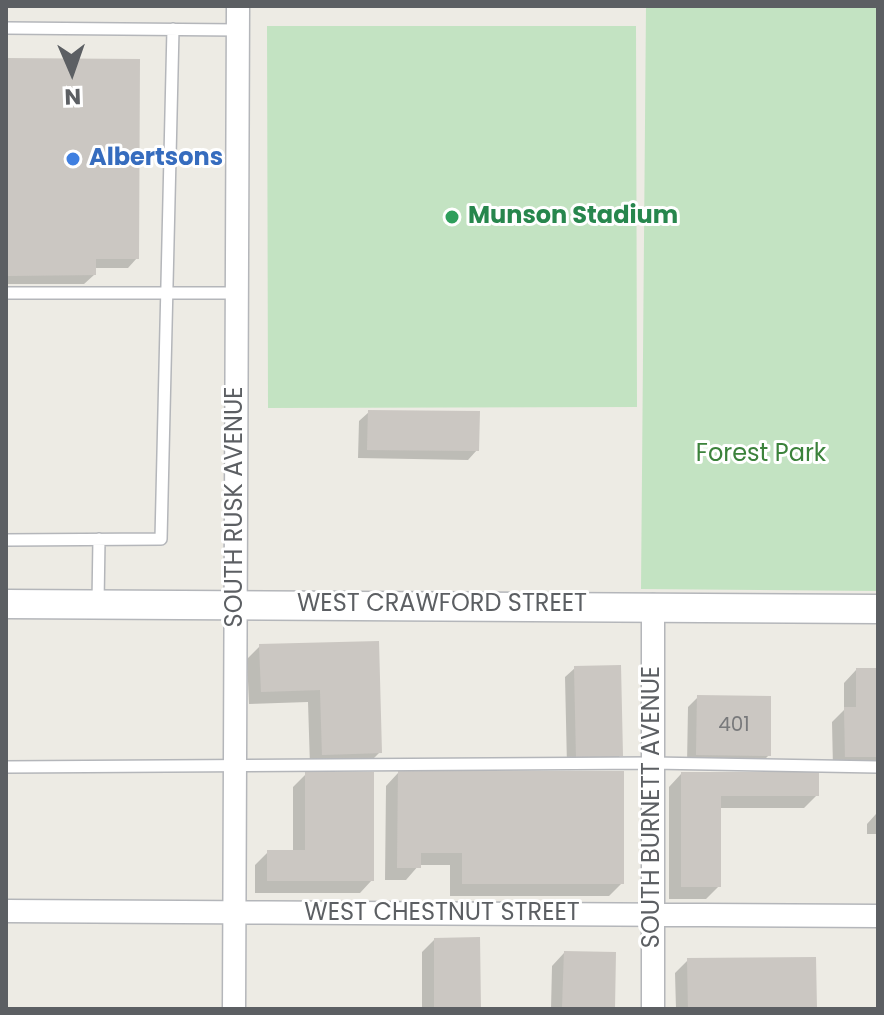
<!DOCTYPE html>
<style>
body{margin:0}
#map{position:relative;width:884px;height:1015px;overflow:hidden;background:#edebe4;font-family:Poppins,sans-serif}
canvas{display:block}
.frame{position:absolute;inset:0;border:8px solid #5c5f63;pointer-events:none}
.north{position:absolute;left:32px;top:32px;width:80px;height:80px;-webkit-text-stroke:6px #fff;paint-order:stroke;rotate:178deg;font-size:22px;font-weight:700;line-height:32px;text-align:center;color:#5c5f63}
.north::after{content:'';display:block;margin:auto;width:28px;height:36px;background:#5c5f63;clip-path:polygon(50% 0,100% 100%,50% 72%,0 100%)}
</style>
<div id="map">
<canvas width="884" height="1015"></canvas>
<div class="frame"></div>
<div class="north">N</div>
</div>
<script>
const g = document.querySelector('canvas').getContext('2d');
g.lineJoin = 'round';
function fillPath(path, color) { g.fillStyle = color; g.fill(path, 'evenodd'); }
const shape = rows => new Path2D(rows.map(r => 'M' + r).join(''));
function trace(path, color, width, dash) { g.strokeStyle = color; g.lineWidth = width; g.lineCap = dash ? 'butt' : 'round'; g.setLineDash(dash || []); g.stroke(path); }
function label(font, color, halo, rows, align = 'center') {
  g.font = font + ' Poppins,sans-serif'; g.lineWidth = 6; g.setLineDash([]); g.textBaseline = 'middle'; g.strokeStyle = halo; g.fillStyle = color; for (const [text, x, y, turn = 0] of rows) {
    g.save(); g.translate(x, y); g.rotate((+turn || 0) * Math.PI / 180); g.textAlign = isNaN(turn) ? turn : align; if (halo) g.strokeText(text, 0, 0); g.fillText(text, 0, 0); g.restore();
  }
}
fillPath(shape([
 [646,6,878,6,878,591,641,589],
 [267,26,636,26,637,407,268,408]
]), '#c3e3c2');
fillPath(shape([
 [6,60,137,258,128,268,94,268,94,275,84,284,6,284],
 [369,412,477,450,468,460,358,458,359,421],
 [377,643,380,752,367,765,310,766,308,702,249,704,247,659,260,646],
 [575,668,621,755,611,765,567,766,565,677],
 [856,670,878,670,878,768,833,769,832,722,844,710,844,683],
 [698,697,769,755,759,765,687,764,688,707],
 [398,773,622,883,609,896,450,896,450,865,419,865,406,880,385,880,386,786],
 [306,774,372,880,360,893,255,893,255,865,268,852,293,852,293,787],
 [681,774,817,795,804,808,719,808,719,886,706,899,669,899,669,787],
 [876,814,878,834,867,834,867,824],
 [434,940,479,1009,422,1009,422,952],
 [564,953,613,1009,551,1009,552,966],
 [688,960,815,1009,676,1009,675,973]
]), '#0003');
fillPath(shape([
 [6,58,140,59,139,259,96,259,96,275,6,276],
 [368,410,480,411,479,451,367,450],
 [379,641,382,753,322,755,320,690,261,692,259,644],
 [621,665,623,756,576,757,574,666],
 [856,668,878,668,878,757,845,757,844,707,856,707],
 [697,695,771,696,771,756,696,755],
 [398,771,624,771,624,884,462,884,462,853,421,853,421,868,397,868],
 [305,772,374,772,374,881,267,881,267,850,305,850],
 [681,772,819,772,819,796,721,796,721,887,681,887],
 [480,937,481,1009,434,1009,434,938],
 [564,951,616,952,615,1009,562,1009],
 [816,957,817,1009,688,1009,687,958]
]), '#cbc7c2');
const service = shape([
 [6,28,238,30],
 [6,293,235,293],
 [6,540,161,539,173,29],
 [98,603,99,539],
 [6,767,653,763,878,767]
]);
const minor = shape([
 [6,911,878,916],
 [234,1009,238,6],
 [653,1009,653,605]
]);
const tertiary = shape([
 [6,604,878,609]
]);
trace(service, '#b4b6ba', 14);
trace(minor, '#b4b6ba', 25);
trace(tertiary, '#b4b6ba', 31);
trace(service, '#fff', 11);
trace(minor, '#fff', 22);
trace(tertiary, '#fff', 28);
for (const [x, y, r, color] of [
 [73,159,8,"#3f7fe0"],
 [452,217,8,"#2e9e5b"]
]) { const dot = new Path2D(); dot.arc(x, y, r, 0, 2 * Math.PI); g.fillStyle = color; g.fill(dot); trace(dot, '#fff', 3); }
label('20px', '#78797b', null, [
 ["401",734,726]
]);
label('bold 24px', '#366cbe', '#fff', [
 ["Albertsons",89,159]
], 'left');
label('bold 24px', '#27864d', '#fff', [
 ["Munson Stadium",468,217]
], 'left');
label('24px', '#3b823b', '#fff', [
 ["Forest Park",761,455]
]);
label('24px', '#5c5f63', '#fff', [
 ["SOUTH RUSK AVENUE",236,507,-90],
 ["WEST CRAWFORD STREET",442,605],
 ["SOUTH BURNETT AVENUE",653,807,-90],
 ["WEST CHESTNUT STREET",442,914]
]);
</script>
